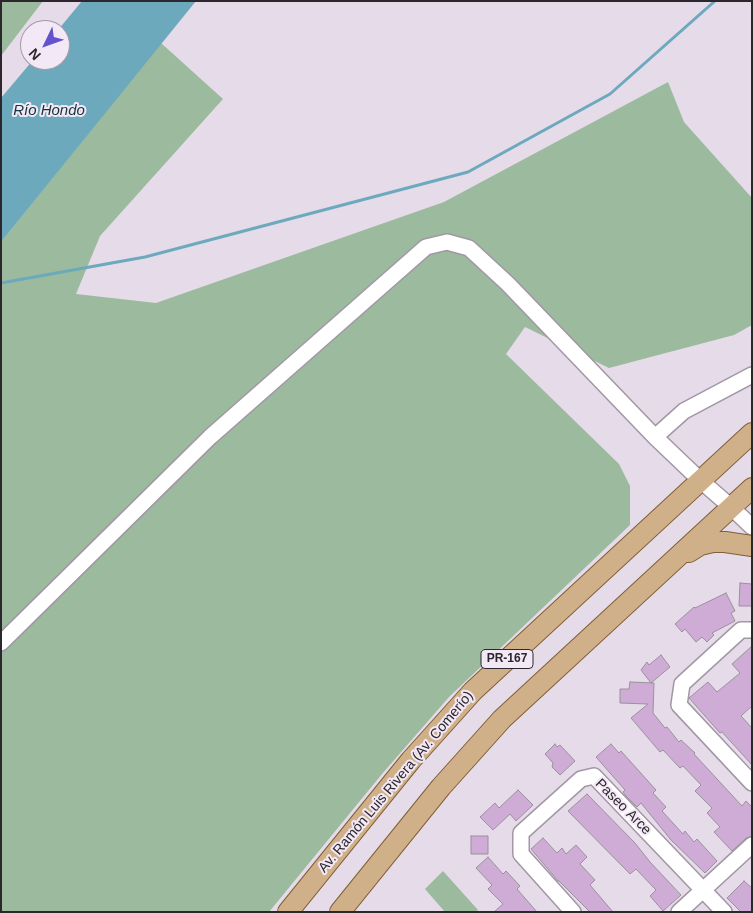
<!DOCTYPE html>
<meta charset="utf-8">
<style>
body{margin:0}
#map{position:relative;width:753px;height:913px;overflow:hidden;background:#e6dbe9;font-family:Arial,sans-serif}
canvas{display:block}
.frame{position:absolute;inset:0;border:2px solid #2b272c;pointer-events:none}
.north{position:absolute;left:20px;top:20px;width:50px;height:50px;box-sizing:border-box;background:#f3e8f6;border:1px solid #a39ba5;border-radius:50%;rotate:228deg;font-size:14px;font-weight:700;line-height:20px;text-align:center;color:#2b272c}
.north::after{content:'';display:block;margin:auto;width:18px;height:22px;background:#6354cd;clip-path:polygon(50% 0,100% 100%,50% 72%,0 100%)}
</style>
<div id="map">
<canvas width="753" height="913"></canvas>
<div class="frame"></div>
<div class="north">N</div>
</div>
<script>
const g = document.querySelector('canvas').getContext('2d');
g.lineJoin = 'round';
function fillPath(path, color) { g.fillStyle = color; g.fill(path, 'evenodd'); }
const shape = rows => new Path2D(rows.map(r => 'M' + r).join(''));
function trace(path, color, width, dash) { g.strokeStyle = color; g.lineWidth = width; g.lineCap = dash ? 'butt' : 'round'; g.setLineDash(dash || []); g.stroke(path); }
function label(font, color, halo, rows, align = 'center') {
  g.font = font + ' Arial,sans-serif'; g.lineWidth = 4; g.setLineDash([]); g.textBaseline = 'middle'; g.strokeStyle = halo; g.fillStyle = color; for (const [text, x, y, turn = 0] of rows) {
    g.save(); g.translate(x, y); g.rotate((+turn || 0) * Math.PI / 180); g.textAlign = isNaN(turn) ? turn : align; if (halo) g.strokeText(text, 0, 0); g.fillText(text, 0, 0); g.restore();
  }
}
fillPath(shape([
 [1,1,43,1,1,56],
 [161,43,223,99,100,236,76,294,156,303,444,202,668,82,684,122,752,198,752,325,734,335,609,368,525,327,506,354,619,464,630,486,630,525,449,697,382,774,269,912,1,912,1,242],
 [443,871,478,910,476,912,445,912,425,889]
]), '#9bba9e');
fillPath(shape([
 [82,1,196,1,1,242,1,98,33,60,60,60,60,30,58,30]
]), '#6ca9bc');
trace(shape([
 [1,283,145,257,468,172,610,94,715,1]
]), '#6ca9bc', 3);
const building = shape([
 [740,583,752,584,752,606,739,606,740,583],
 [726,593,735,611,731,613,735,621,712,633,714,635,707,642,702,637,696,642,685,629,682,632,675,624,694,607,695,608,726,593],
 [752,646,752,706,741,716,752,728,752,765,722,732,720,733,689,698,708,682,717,692,740,673,732,664,752,646],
 [661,655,670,667,651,683,641,670,647,662,649,665,661,655],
 [630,682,654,683,653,713,665,728,667,727,679,742,681,740,695,753,694,754,742,806,746,801,752,807,752,836,746,838,732,851,714,832,720,827,707,813,712,808,695,791,701,785,683,766,680,768,663,750,660,752,631,718,648,704,620,703,620,689,629,689,630,682],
 [555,744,557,747,560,745,575,761,560,775,552,767,553,763,545,754,555,744],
 [611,744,619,753,621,751,656,790,653,793,666,807,662,811,683,834,685,831,694,842,697,839,717,861,705,873,671,840,641,803,637,807,626,796,623,792,625,790,596,757,611,744],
 [518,790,533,805,516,821,510,814,493,830,480,817,495,803,499,808,518,790],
 [587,794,635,843,650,862,681,895,663,911,650,896,656,890,636,869,630,874,568,811,587,794],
 [471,836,488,836,488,854,471,854,471,836],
 [543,838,557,853,562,848,566,854,576,845,587,857,580,864,595,880,590,885,613,912,590,912,559,881,558,881,531,849,543,838],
 [488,857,503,874,506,871,520,886,517,889,537,912,494,912,503,904,488,889,492,885,476,868,488,857],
 [744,881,752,888,752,912,741,912,727,898,744,881]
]);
fillPath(building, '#ceacd6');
trace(building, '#9b909d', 1);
const minor = shape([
 [655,437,684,411,752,375],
 [752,630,741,630,682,684,679,705,752,783],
 [1,643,210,437,426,247,447,242,469,248,508,284,655,437,700,480,731,507,752,527],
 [573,912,521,854,521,833,581,779,594,776,724,912],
 [679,912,752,845]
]);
const major = shape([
 [689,552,700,545,713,542,725,542,752,546],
 [288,912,411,760,473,691,752,433],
 [340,912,441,787,502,719,752,488]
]);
trace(minor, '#a297a4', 18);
trace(major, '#815e35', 22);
trace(minor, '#fff', 15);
trace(major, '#cfb089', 20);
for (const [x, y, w] of [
 [507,659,52]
]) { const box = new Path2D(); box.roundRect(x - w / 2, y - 9.5, w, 19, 4); g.fillStyle = '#f3e8f6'; g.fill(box); trace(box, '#2b272c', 1); }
label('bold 12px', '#2b272c', null, [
 ["PR-167",507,659]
]);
label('14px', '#2b272c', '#f3e8f6', [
 ["Av. Ramón Luis Rivera (Av. Comerío)",396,782,-50],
 ["Paseo Arce",623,807,45]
]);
label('italic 15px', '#15343d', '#f3e8f6', [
 ["Río Hondo",49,111]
]);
</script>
